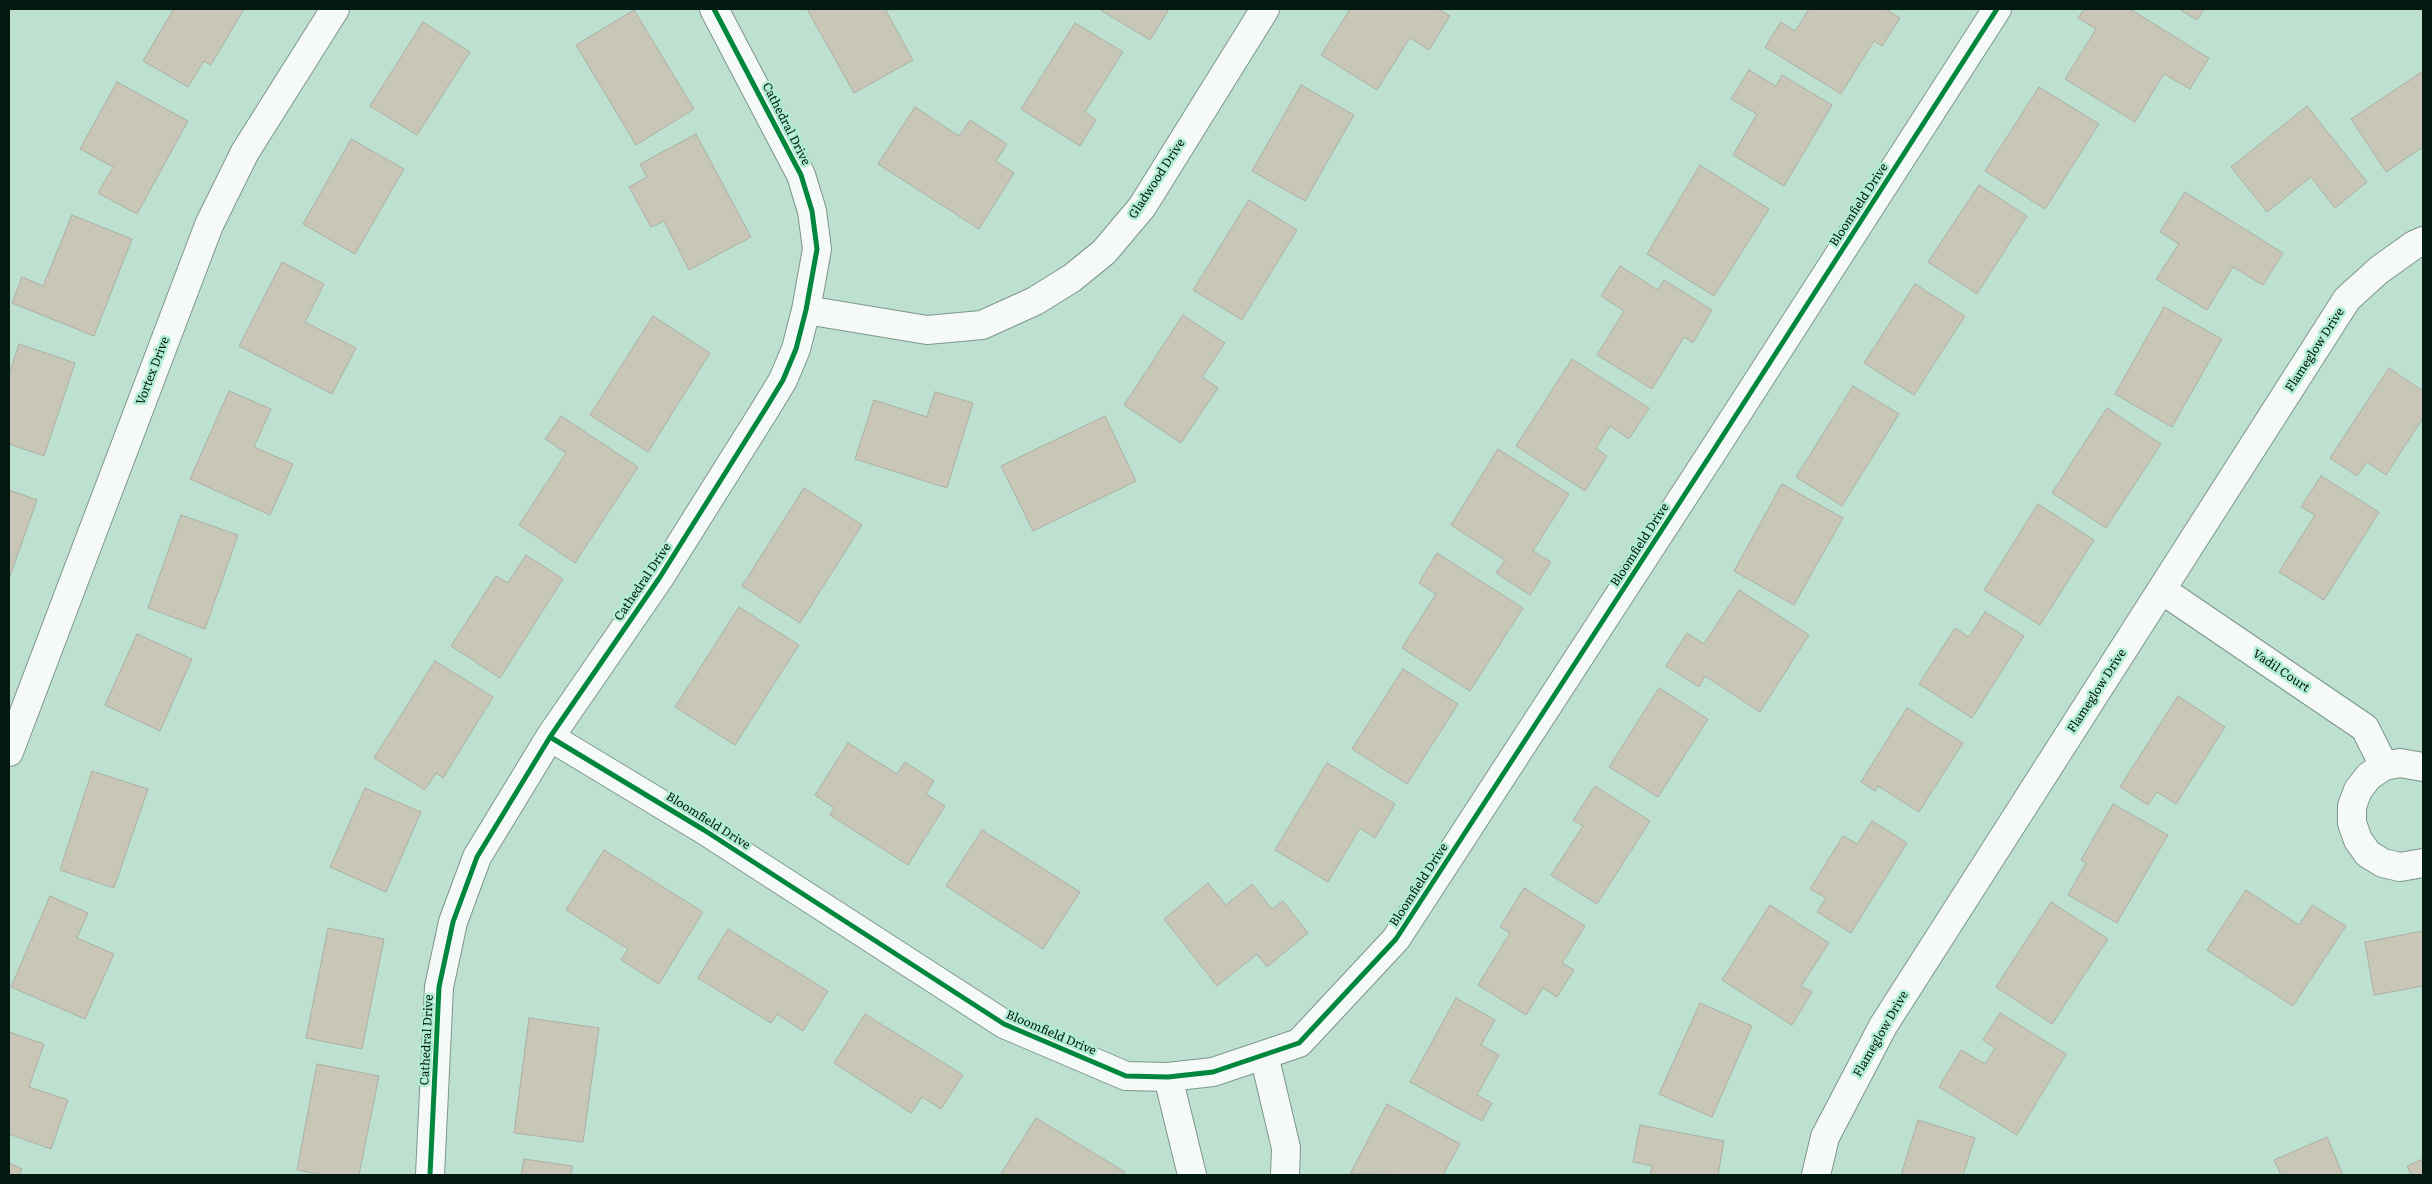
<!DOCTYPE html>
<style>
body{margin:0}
#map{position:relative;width:2432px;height:1184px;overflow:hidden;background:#bee0d1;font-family:Literata,serif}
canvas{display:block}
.frame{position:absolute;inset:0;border:10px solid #021910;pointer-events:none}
</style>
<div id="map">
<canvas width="2432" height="1184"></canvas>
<div class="frame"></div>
</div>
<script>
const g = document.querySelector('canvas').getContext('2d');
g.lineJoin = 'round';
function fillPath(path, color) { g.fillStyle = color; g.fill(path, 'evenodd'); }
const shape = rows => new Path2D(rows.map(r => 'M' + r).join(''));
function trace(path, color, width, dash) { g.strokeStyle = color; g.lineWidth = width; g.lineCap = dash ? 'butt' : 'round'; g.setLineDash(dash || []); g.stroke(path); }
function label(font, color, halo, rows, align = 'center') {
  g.font = font + ' Literata,serif'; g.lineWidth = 5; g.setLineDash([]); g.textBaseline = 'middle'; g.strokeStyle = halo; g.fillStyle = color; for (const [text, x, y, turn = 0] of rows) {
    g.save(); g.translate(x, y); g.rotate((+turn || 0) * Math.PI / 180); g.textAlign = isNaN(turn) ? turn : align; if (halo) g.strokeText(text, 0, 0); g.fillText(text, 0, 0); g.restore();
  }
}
const building = shape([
 [171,9,244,9,211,65,204,61,188,87,143,61,173,10,171,9],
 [807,9,885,9,913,60,854,93,807,9],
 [1099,9,1169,9,1150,40,1099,9],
 [1350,9,1438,9,1450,16,1429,50,1410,38,1377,90,1321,55,1350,9],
 [1809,9,1886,9,1900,18,1882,46,1874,41,1841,94,1765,47,1781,22,1795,31,1809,9],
 [2084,9,2130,9,2209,58,2190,89,2164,74,2135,122,2065,79,2096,29,2078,18,2084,9],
 [2179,9,2204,9,2197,20,2179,9],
 [634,10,694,109,636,145,576,45,634,10],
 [423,22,470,52,417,135,370,106,423,22],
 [1075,23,1123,52,1085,112,1096,120,1080,146,1021,109,1075,23],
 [1749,70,1776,86,1782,75,1832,105,1784,186,1733,155,1757,114,1731,99,1749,70],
 [2423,71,2423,147,2386,172,2351,119,2423,71],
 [117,82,188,121,137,214,98,193,113,167,80,149,117,82],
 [1301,85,1354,115,1305,201,1252,171,1301,85],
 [2039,87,2099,124,2045,209,1985,171,2039,87],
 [2307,106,2367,182,2335,208,2311,177,2267,212,2231,167,2307,106],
 [915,107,959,136,970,120,1007,144,996,161,1014,173,979,229,878,164,915,107],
 [696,134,751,237,689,270,664,221,651,227,629,187,647,177,640,164,696,134],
 [351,139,404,169,355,254,303,224,351,139],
 [1700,165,1769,209,1714,296,1647,254,1700,165],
 [1979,185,2027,216,1977,294,1928,262,1979,185],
 [2185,192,2283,253,2263,285,2233,267,2207,310,2156,279,2179,244,2160,232,2185,192],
 [1249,200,1297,230,1242,320,1193,290,1249,200],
 [72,215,132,239,94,336,12,303,22,277,43,286,72,215],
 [282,262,324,284,305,322,356,348,332,394,239,346,282,262],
 [1620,266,1658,290,1664,280,1712,310,1693,343,1684,337,1652,389,1597,355,1624,311,1601,296,1620,266],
 [1915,284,1965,316,1914,395,1864,363,1915,284],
 [2164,307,2222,339,2172,427,2115,394,2164,307],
 [1183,315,1225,343,1202,377,1218,388,1181,443,1124,405,1183,315],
 [653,316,710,353,648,452,590,415,653,316],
 [19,344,75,363,44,456,9,444,9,375,19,344],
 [1572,359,1649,408,1629,439,1610,426,1596,448,1607,456,1585,491,1516,446,1572,359],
 [2389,368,2423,391,2423,418,2386,475,2367,462,2357,476,2330,458,2389,368],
 [1853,386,1899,414,1842,506,1796,477,1853,386],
 [229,391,271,409,254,447,293,464,270,515,190,479,229,391],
 [935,392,973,403,947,488,855,459,874,400,927,417,935,392],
 [2107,408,2161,444,2106,528,2052,493,2107,408],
 [561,416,638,467,575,563,519,525,566,453,545,439,561,416],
 [1105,416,1136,481,1033,531,1001,466,1105,416],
 [1498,449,1569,494,1533,551,1551,562,1530,595,1496,573,1505,560,1451,525,1498,449],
 [2321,476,2379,512,2324,600,2279,572,2315,515,2301,507,2321,476],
 [1782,484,1843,518,1794,605,1734,571,1782,484],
 [804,488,862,525,800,623,742,586,804,488],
 [9,490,37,500,10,576,9,575,9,490],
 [2038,504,2094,540,2040,625,1984,590,2038,504],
 [181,515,238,535,205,629,148,608,181,515],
 [1437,553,1523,608,1470,691,1402,648,1436,594,1419,583,1437,553],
 [526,555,563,579,500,678,451,646,496,576,508,583,526,555],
 [1739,590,1809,635,1760,712,1705,676,1699,687,1666,666,1687,633,1704,644,1739,590],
 [739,607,799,645,735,745,675,707,739,607],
 [1985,612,2024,636,1972,718,1919,684,1955,628,1969,637,1985,612],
 [137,634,192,659,160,731,105,705,137,634],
 [435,661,493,697,443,778,436,773,425,790,374,758,435,661],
 [1403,669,1458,704,1407,784,1352,749,1403,669],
 [1659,688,1708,719,1658,797,1609,767,1659,688],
 [2178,696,2225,727,2176,804,2157,792,2148,805,2120,787,2178,696],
 [1907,708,1963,743,1919,812,1878,786,1875,791,1861,782,1907,708],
 [848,743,897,774,905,762,934,781,926,794,945,806,908,865,830,815,834,808,815,795,848,743],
 [1327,763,1395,804,1375,838,1360,828,1328,882,1275,850,1327,763],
 [92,771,148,789,114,888,60,870,92,771],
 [1595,786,1650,821,1597,904,1551,875,1583,826,1573,820,1595,786],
 [365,788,421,812,386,892,330,867,365,788],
 [2113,804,2168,835,2117,923,2068,895,2086,863,2081,860,2113,804],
 [1872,821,1907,843,1851,933,1817,912,1826,898,1810,889,1843,836,1857,844,1872,821],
 [982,830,1080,892,1043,949,946,886,982,830],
 [604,850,703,912,659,984,621,960,628,949,566,910,604,850],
 [1208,883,1226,905,1252,884,1272,909,1283,901,1308,933,1267,967,1257,954,1217,986,1164,919,1208,883],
 [1524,888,1585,926,1562,963,1574,970,1557,997,1543,988,1526,1015,1478,985,1510,933,1500,927,1524,888],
 [2246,890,2299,925,2312,905,2346,926,2293,1006,2207,950,2246,890],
 [50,896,88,913,77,938,114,954,85,1019,11,987,50,896],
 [2051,902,2108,939,2052,1024,1996,987,2051,902],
 [1770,905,1829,943,1801,986,1812,992,1792,1025,1722,980,1770,905],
 [328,928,384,939,362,1049,306,1038,328,928],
 [728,929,828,991,803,1031,777,1014,771,1023,698,978,728,929],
 [2423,931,2423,986,2374,995,2365,942,2423,931],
 [1456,998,1495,1020,1481,1045,1499,1055,1477,1095,1492,1103,1482,1121,1410,1082,1456,998],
 [1700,1003,1752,1026,1712,1117,1659,1094,1700,1003],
 [2000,1013,2066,1054,2017,1135,1939,1087,1961,1050,1985,1064,1995,1048,1983,1040,2000,1013],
 [865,1014,963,1075,941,1109,922,1097,911,1113,834,1063,865,1014],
 [529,1018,599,1028,583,1142,514,1133,529,1018],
 [9,1032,44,1044,29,1087,68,1100,51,1149,9,1134,9,1032],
 [317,1064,379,1076,359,1175,323,1175,297,1170,317,1064],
 [1387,1104,1460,1144,1443,1175,1350,1174,1387,1104],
 [1036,1118,1125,1172,1123,1175,1000,1175,1036,1118],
 [1918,1120,1975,1138,1963,1175,1901,1175,1918,1120],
 [1640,1125,1724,1141,1718,1175,1650,1175,1652,1166,1633,1162,1640,1125],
 [2327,1137,2343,1175,2281,1175,2274,1160,2327,1137],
 [524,1159,572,1166,571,1175,521,1175,524,1159],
 [2423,1159,2423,1175,2411,1175,2407,1166,2423,1159],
 [9,1163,22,1169,19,1175,9,1175,9,1163]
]);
fillPath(building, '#c8c6b7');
trace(building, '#aab0a4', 1);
const minor = shape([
 [806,310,927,330,982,325,1035,301,1072,278,1104,252,1142,207,1265,9],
 [2162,590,2365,728,2384,766],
 [550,737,704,830,1004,1024,1126,1076,1168,1077,1213,1072,1299,1043,1396,939,1713,451,1997,9],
 [9,752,209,225,245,152,335,9],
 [2423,767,2400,763,2384,766,2369,776,2358,790,2352,806,2352,823,2358,840,2368,854,2383,863,2400,867,2423,863],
 [1264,1055,1286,1148,1285,1175],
 [1168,1077,1192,1175],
 [430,1175,439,987,453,922,477,857,550,737,660,577,766,408,783,380,796,349,806,310,817,249,812,211,801,175,714,9],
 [1816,1175,1825,1137,1883,1026,2347,299,2379,270,2414,245,2423,241]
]);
trace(minor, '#7d968b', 30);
trace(minor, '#f5faf8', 28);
trace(shape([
 [550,737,704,830,1004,1024,1126,1076,1168,1077,1213,1072,1299,1043,1396,939,1713,451,1997,9],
 [430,1175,439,987,453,922,477,857,550,737,660,577,766,408,783,380,796,349,806,310,817,249,812,211,801,175,714,9]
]), '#00873e', 5);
label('12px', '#021910', '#b1edd2', [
 ["Cathedral Drive",786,124,63],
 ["Gladwood Drive",1157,179,-57],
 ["Bloomfield Drive",1859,205,-57],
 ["Flameglow Drive",2315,350,-57],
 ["Vortex Drive",153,371,-69],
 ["Bloomfield Drive",1640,545,-57],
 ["Cathedral Drive",643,582,-56],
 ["Vadil Court",2281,671,34],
 ["Flameglow Drive",2097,691,-57],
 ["Bloomfield Drive",708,821,32],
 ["Bloomfield Drive",1419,885,-57],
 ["Bloomfield Drive",1051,1033,23],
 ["Flameglow Drive",1881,1034,-60],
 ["Cathedral Drive",427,1040,-87]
]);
</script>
